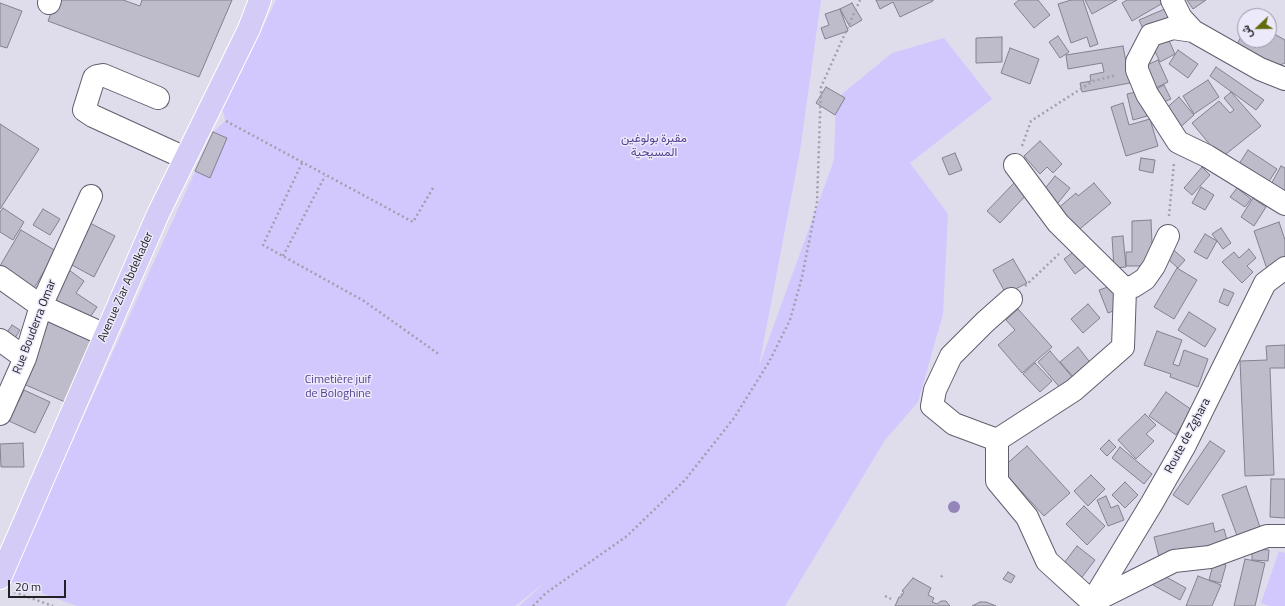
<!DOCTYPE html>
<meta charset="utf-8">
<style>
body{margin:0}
#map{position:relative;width:1285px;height:606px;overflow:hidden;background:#dfdcec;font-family:"Titillium Web",Vazirmatn,sans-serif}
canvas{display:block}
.north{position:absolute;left:1237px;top:8px;width:40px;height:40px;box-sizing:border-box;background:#ece9fa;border:1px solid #9b99a6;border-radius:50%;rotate:248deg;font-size:11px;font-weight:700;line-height:16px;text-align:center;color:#222127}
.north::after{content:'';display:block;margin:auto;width:14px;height:18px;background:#656a0c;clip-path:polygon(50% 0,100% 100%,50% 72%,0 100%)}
.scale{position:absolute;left:8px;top:580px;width:58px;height:18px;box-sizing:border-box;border:2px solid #222127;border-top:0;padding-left:5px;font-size:12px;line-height:14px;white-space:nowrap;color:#222127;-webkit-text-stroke:3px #ece9fa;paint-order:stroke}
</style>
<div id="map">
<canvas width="1285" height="606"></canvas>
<div class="north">ش</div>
<div class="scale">20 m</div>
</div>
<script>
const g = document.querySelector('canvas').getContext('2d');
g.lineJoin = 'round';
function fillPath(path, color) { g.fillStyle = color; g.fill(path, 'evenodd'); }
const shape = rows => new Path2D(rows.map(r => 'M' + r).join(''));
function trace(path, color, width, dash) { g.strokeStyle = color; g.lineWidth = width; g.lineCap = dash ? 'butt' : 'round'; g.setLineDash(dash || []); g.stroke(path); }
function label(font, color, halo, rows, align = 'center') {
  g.font = font + ' "Titillium Web",Vazirmatn,sans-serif'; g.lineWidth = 3; g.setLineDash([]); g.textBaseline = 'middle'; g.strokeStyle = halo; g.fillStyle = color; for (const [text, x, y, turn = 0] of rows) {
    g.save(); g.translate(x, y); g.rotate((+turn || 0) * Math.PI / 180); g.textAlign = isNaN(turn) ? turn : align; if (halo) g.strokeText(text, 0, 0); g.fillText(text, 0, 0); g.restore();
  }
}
fillPath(shape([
 [276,0,821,0,800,151,759,366,834,160,836,99,892,53,944,38,992,99,910,163,948,214,943,314,918,402,885,440,785,606,519,606,547,581,515,606,77,606,9,581,213,132,225,121,224,114,220,107,240,74],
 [1279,551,1285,553,1285,606,1269,606,1261,603]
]), '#d2c8fe');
const building = shape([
 [56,0,123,0,140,6,142,0,232,0,199,77,48,21,56,0],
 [876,0,933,0,933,1,900,17,893,2,880,9,876,0],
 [1019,0,1038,0,1050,15,1034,28,1014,4,1019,0],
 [1071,0,1083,0,1098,44,1090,47,1087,37,1071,43,1058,4,1071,0],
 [1085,0,1117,0,1092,14,1085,0],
 [1127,0,1168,0,1132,21,1122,3,1127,0],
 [1187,0,1206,0,1193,9,1187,0],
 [0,3,22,11,7,48,0,46,0,3],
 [852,3,862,20,850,27,840,9,852,3],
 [1167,8,1173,21,1145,33,1139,20,1167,8],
 [840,9,848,31,825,39,821,28,829,25,825,14,840,9],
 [1245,30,1245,40,1269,40,1269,31,1285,40,1285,63,1275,67,1237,44,1245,30],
 [1058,36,1069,52,1060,58,1049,42,1058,36],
 [1167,36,1175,54,1160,62,1151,43,1167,36],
 [1002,37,1002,62,976,63,976,38,1002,37],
 [1123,46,1130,83,1082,92,1080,83,1091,81,1090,75,1104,72,1102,63,1068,69,1066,55,1123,46],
 [1010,48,1039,59,1030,84,1001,73,1010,48],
 [1178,50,1198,64,1188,78,1169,64,1178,50],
 [1158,60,1168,82,1149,91,1138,69,1158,60],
 [1216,67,1264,100,1256,110,1210,76,1216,67],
 [1208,80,1219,97,1194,114,1183,96,1208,80],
 [1164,85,1171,99,1156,105,1150,92,1164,85],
 [826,87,845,98,835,115,816,103,826,87],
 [1141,91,1147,116,1133,120,1127,94,1141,91],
 [1231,92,1261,126,1221,158,1192,123,1219,101,1230,113,1234,110,1224,98,1231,92],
 [1179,97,1194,115,1177,130,1162,112,1179,97],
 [1123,103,1129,125,1150,119,1158,146,1126,156,1111,107,1123,103],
 [0,124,39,149,0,209,0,124],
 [213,132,227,138,210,178,195,171,213,132],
 [1040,141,1062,164,1053,173,1047,167,1040,174,1024,156,1040,141],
 [1248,150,1277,169,1266,186,1237,167,1248,150],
 [955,153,962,170,949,175,942,158,955,153],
 [1141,158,1155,160,1153,173,1139,170,1141,158],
 [1281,166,1285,168,1285,197,1269,188,1281,166],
 [1202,167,1210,175,1192,195,1184,188,1202,167],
 [1055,176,1070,188,1058,203,1043,191,1055,176],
 [1016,181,1028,193,1000,223,987,211,1016,181],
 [1094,183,1111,203,1075,233,1056,210,1076,193,1078,196,1094,183],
 [1201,187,1214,195,1205,210,1192,203,1201,187],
 [1237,188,1251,199,1245,207,1230,197,1237,188],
 [1253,198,1266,207,1254,226,1241,217,1253,198],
 [3,208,24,222,13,240,0,232,0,212,3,208],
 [43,209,60,219,50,235,33,225,43,209],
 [1151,220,1153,266,1126,266,1126,252,1132,252,1132,221,1151,220],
 [1279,222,1285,240,1285,262,1267,269,1254,231,1279,222],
 [90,223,115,236,94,277,70,264,90,223],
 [1221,228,1231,243,1223,249,1212,234,1221,228],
 [21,230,56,251,33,290,0,271,0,266,21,230],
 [1205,234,1217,241,1207,259,1194,252,1205,234],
 [1123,236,1126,267,1114,268,1112,237,1123,236],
 [1168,245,1185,260,1178,268,1161,253,1168,245],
 [1080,247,1091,262,1075,274,1064,259,1080,247],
 [1249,249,1256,258,1247,266,1253,272,1242,283,1222,262,1234,252,1239,258,1249,249],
 [1013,259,1027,283,1006,294,993,270,1013,259],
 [1177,268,1197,280,1174,319,1154,307,1177,268],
 [69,270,84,281,76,293,97,307,86,323,50,297,69,270],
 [1114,285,1123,307,1108,313,1099,290,1114,285],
 [1224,289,1234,293,1228,306,1219,302,1224,289],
 [1088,304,1100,318,1083,333,1071,319,1088,304],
 [1018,309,1052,347,1022,373,998,345,1015,330,1006,320,1018,309],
 [1189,312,1216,329,1205,347,1178,330,1189,312],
 [47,316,93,337,65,402,19,382,47,316],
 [12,325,20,330,12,343,4,337,12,325],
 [1157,331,1182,340,1173,364,1179,366,1184,350,1208,359,1198,387,1170,377,1171,374,1144,365,1157,331],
 [1285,345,1285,368,1270,368,1274,475,1245,476,1240,361,1267,360,1266,346,1285,345],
 [1078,347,1092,365,1075,379,1060,362,1078,347],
 [1050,351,1074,379,1062,390,1038,362,1050,351],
 [1035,363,1052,381,1040,392,1023,374,1035,363],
 [24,390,50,402,35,433,9,421,24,390],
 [1166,392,1192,410,1176,435,1149,416,1166,392],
 [1145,414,1156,425,1146,434,1154,441,1136,459,1118,440,1145,414],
 [1109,440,1116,447,1107,456,1100,449,1109,440],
 [1210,441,1225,451,1188,505,1173,495,1210,441],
 [23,443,24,467,1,467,0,444,23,443],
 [1027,446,1070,493,1044,516,1001,469,1027,446],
 [1120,447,1152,474,1144,484,1112,458,1120,447],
 [1091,475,1105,489,1088,506,1074,491,1091,475],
 [1271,479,1285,479,1285,518,1270,517,1271,479],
 [1125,482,1138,495,1125,508,1112,495,1125,482],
 [1246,486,1262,533,1239,541,1222,495,1246,486],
 [1106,496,1111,508,1118,505,1124,520,1108,526,1097,500,1106,496],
 [1084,506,1105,526,1087,545,1066,524,1084,506],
 [1213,523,1215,532,1224,529,1228,544,1160,561,1154,537,1213,523],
 [1077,546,1095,560,1079,581,1061,567,1077,546],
 [1252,549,1269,550,1268,561,1252,560,1252,549],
 [1245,559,1265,563,1255,606,1234,606,1245,559],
 [1214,561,1226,565,1221,583,1209,580,1214,561],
 [1008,572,1015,576,1011,583,1003,579,1008,572],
 [1159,573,1186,588,1180,600,1153,585,1159,573],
 [1198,576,1221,585,1212,606,1186,606,1198,576],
 [913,578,931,588,928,595,934,598,932,602,937,604,941,601,946,601,950,606,895,606,899,597,901,597,904,592,902,591,913,578],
 [980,602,986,602,996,606,972,606,980,602]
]);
fillPath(building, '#bebccb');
trace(building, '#83818f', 1);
const minor = shape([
 [1172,0,1181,18,1193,31,1260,69,1285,79],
 [49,3,50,0],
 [1193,31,1173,28,1151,35,1137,62,1137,70,1147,94,1178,142,1207,156,1285,204],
 [158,98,103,75,97,76,94,78,84,110,93,116,185,158],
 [0,277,41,306,105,335],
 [1125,289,1134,286,1145,279,1154,266,1168,236],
 [1011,299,985,322,951,356,935,390,932,406,954,424,997,440,997,481,1027,517,1047,561,1092,602],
 [0,340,25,358],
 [0,414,25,358,41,306,91,196],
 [997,440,1074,390,1123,347,1125,289,1058,223,1015,165],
 [1092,602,1174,561,1210,557,1267,536,1285,536],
 [1094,606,1092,602,1152,503,1185,445,1265,283,1285,268]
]);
const major = shape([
 [0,578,158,214,249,29,260,0]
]);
trace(minor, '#615f6d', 24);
trace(major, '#fff', 24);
trace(shape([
 [226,121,413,222,433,188],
 [1022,146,1031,121,1093,81,1117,75],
 [302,163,263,245,364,301,440,355],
 [1169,216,1174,163],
 [283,256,325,176],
 [1025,286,1059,254],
 [941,577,944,573],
 [14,592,53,606],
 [901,594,902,595],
 [885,596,891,599],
 [533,606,546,593,627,536,685,480,734,418,769,362,790,320,802,277,817,202,821,87,860,0]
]), '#a19fac', 2.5, [2, 3]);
trace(minor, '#fff', 22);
trace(major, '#d4cbf7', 22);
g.fillStyle = '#9486ba';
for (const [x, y] of [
 [954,507]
]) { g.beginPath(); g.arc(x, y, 6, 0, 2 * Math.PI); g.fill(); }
label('12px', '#574092', '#ece9fa', [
 ["مقبرة بولوغين",654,139],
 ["المسيحية",654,153],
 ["Cimetière juif",338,380],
 ["de Bologhine",338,394]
]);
label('12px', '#222127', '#ece9fa', [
 ["Avenue Ziar Abdelkader",126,287,-66],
 ["Rue Bouderra Omar",35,327,-69],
 ["Route de Zghara",1188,436,-62]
]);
</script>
